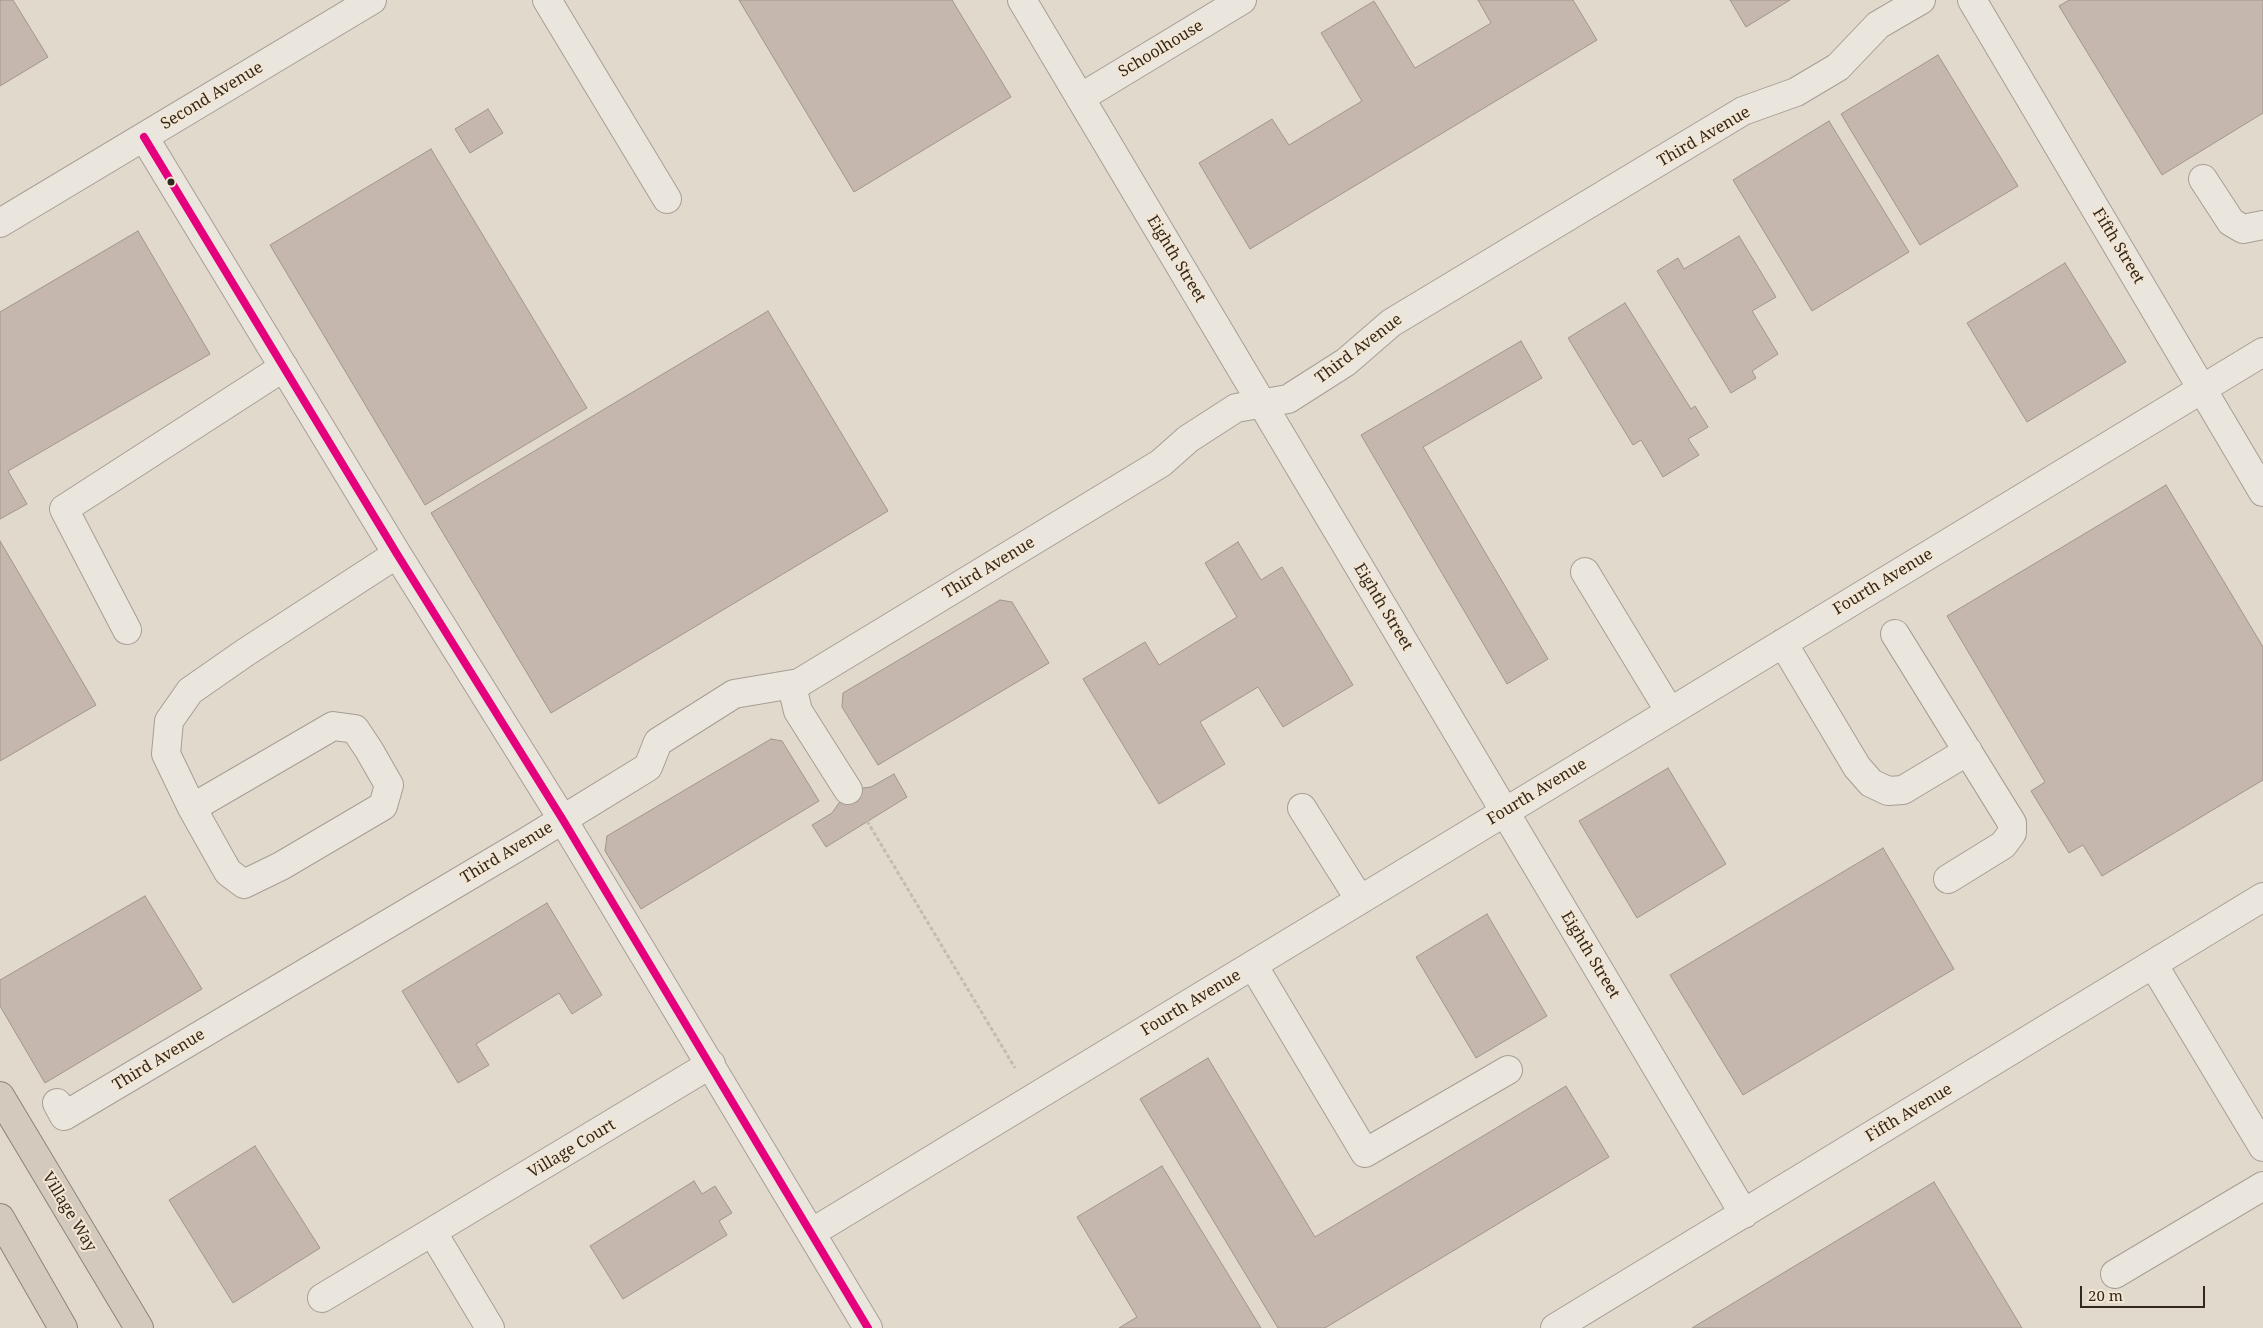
<!DOCTYPE html>
<style>
body{margin:0}
#map{position:relative;width:2263px;height:1328px;overflow:hidden;background:#e1d9cc;font-family:"Noto Serif",serif}
canvas{display:block}
.scale{position:absolute;left:2080px;top:1286px;width:125px;height:22px;box-sizing:border-box;border:2px solid #34271e;border-top:0;padding-left:6px;font-size:15px;line-height:18px;white-space:nowrap;color:#34271e;-webkit-text-stroke:4px #f2e6d2;paint-order:stroke}
</style>
<div id="map">
<canvas width="2263" height="1328"></canvas>
<div class="scale">20 m</div>
</div>
<script>
const g = document.querySelector('canvas').getContext('2d');
g.lineJoin = 'round';
function fillPath(path, color) { g.fillStyle = color; g.fill(path, 'evenodd'); }
const shape = rows => new Path2D(rows.map(r => 'M' + r).join(''));
function trace(path, color, width, dash) { g.strokeStyle = color; g.lineWidth = width; g.lineCap = dash ? 'butt' : 'round'; g.setLineDash(dash || []); g.stroke(path); }
function label(font, color, halo, rows, align = 'center') {
  g.font = font + ' "Noto Serif",serif'; g.lineWidth = 4; g.setLineDash([]); g.textBaseline = 'middle'; g.strokeStyle = halo; g.fillStyle = color; for (const [text, x, y, turn = 0] of rows) {
    g.save(); g.translate(x, y); g.rotate((+turn || 0) * Math.PI / 180); g.textAlign = isNaN(turn) ? turn : align; if (halo) g.strokeText(text, 0, 0); g.fillText(text, 0, 0); g.restore();
  }
}
const building = shape([
 [0,0,13,0,48,57,0,86,0,0],
 [739,0,952,0,1011,97,854,192,739,0],
 [1478,0,1573,0,1597,40,1250,249,1199,163,1272,119,1289,145,1362,101,1321,33,1374,1,1415,68,1491,23,1478,0],
 [1730,0,1790,0,1746,27,1730,0],
 [2069,0,2263,0,2263,113,2162,175,2059,6,2069,0],
 [1938,55,2018,186,1920,245,1841,114,1938,55],
 [488,109,503,133,470,153,455,129,488,109],
 [1829,121,1909,252,1812,311,1733,180,1829,121],
 [431,149,587,408,425,505,270,245,431,149],
 [138,231,210,354,8,471,27,504,0,519,0,312,138,231],
 [1739,236,1776,297,1752,311,1778,354,1752,371,1756,378,1731,393,1657,271,1678,258,1684,269,1739,236],
 [2065,263,2126,362,2027,422,1967,323,2065,263],
 [1625,303,1691,409,1695,406,1708,427,1688,439,1699,455,1663,477,1641,440,1633,445,1568,338,1625,303],
 [768,311,888,511,551,713,431,513,768,311],
 [1521,341,1542,378,1423,447,1548,659,1507,684,1361,435,1521,341],
 [2166,485,2263,647,2263,780,2102,876,2083,845,2069,853,2031,791,2045,782,1947,616,2166,485],
 [0,541,96,705,0,761,0,541],
 [1238,542,1261,580,1282,567,1353,685,1283,727,1258,687,1200,722,1225,764,1159,804,1083,679,1145,642,1159,665,1237,617,1205,563,1238,542],
 [1000,600,1012,602,1049,663,878,765,842,707,843,693,1000,600],
 [771,739,782,741,819,801,641,909,605,851,607,836,771,739],
 [1668,768,1726,864,1637,918,1579,821,1668,768],
 [894,774,907,797,826,847,812,825,832,813,848,790,871,787,894,774],
 [1883,848,1954,969,1743,1095,1670,975,1883,848],
 [145,896,202,989,45,1083,0,1006,0,980,145,896],
 [547,903,602,995,572,1014,559,993,476,1044,489,1065,458,1083,402,991,547,903],
 [1487,914,1547,1016,1476,1058,1416,957,1487,914],
 [1208,1058,1315,1237,1566,1086,1609,1157,1325,1328,1278,1328,1140,1099,1208,1058],
 [255,1146,320,1248,233,1303,169,1200,255,1146],
 [1162,1166,1261,1328,1119,1328,1137,1317,1077,1217,1162,1166],
 [694,1181,702,1194,715,1186,732,1213,719,1221,727,1235,623,1299,590,1246,694,1181],
 [1934,1182,2022,1328,1692,1328,1934,1182]
]);
fillPath(building, '#c5b7ad');
trace(building, '#a1958c', 1);
const minor = shape([
 [547,0,667,199],
 [1022,0,1744,1214],
 [1972,0,2263,492],
 [1080,98,1242,0],
 [144,137,397,554,563,820,868,1328],
 [2203,179,2231,222,2243,229,2263,225],
 [0,223,372,0],
 [1585,572,1670,712],
 [127,630,64,509,284,367],
 [1895,634,2012,823,2012,833,2003,845,1948,879],
 [1783,643,1857,767,1871,783,1888,791,1903,790,1968,751],
 [792,686,798,711,848,790],
 [192,808,333,726,355,729,369,750,389,785,383,806,281,866,244,884,228,872,192,808,166,754,169,721,190,691,246,652,397,554],
 [1302,808,1360,900],
 [2153,964,2263,1147],
 [1253,965,1365,1153,1508,1070],
 [57,1103,64,1116,526,842,648,767,658,742,734,694,799,683,1161,463,1188,439,1236,408,1288,399,1346,362,1391,323,1743,111,1796,92,1838,67,1878,25,1921,0],
 [433,1233,490,1328],
 [811,1233,2263,352],
 [2115,1274,2263,1186],
 [322,1298,711,1064],
 [1555,1328,2263,897]
]);
const highway = shape([
 [0,1096,139,1328],
 [0,1218,63,1328]
]);
trace(minor, '#a69e95', 30);
trace(highway, '#8c847c', 30);
trace(shape([
 [867,821,1015,1068]
]), '#c2bcb4', 3, [4, 2.5]);
trace(minor, '#eae5dd', 28);
trace(highway, '#d4c9bd', 28);
trace(shape([
 [144,137,397,554,563,820,868,1328]
]), '#e5007d', 8);
for (const [x, y, r, color] of [
 [171,182,4.5,"#34271e"]
]) { const dot = new Path2D(); dot.arc(x, y, r, 0, 2 * Math.PI); g.fillStyle = color; g.fill(dot); trace(dot, '#f2e6d2', 2); }
label('16px', '#34271e', '#f2e6d2', [
 ["Schoolhouse",1161,49,-31],
 ["Second Avenue",212,96,-31],
 ["Third Avenue",1704,137,-30],
 ["Fifth Street",2118,246,59],
 ["Eighth Street",1176,259,59],
 ["Third Avenue",1359,349,-37],
 ["Third Avenue",989,568,-31],
 ["Fourth Avenue",1883,582,-31],
 ["Eighth Street",1383,607,59],
 ["Fourth Avenue",1537,792,-31],
 ["Third Avenue",507,853,-31],
 ["Eighth Street",1590,955,59],
 ["Fourth Avenue",1191,1003,-31],
 ["Third Avenue",159,1060,-31],
 ["Fifth Avenue",1909,1113,-31],
 ["Village Court",572,1149,-31],
 ["Village Way",69,1212,59]
]);
</script>
